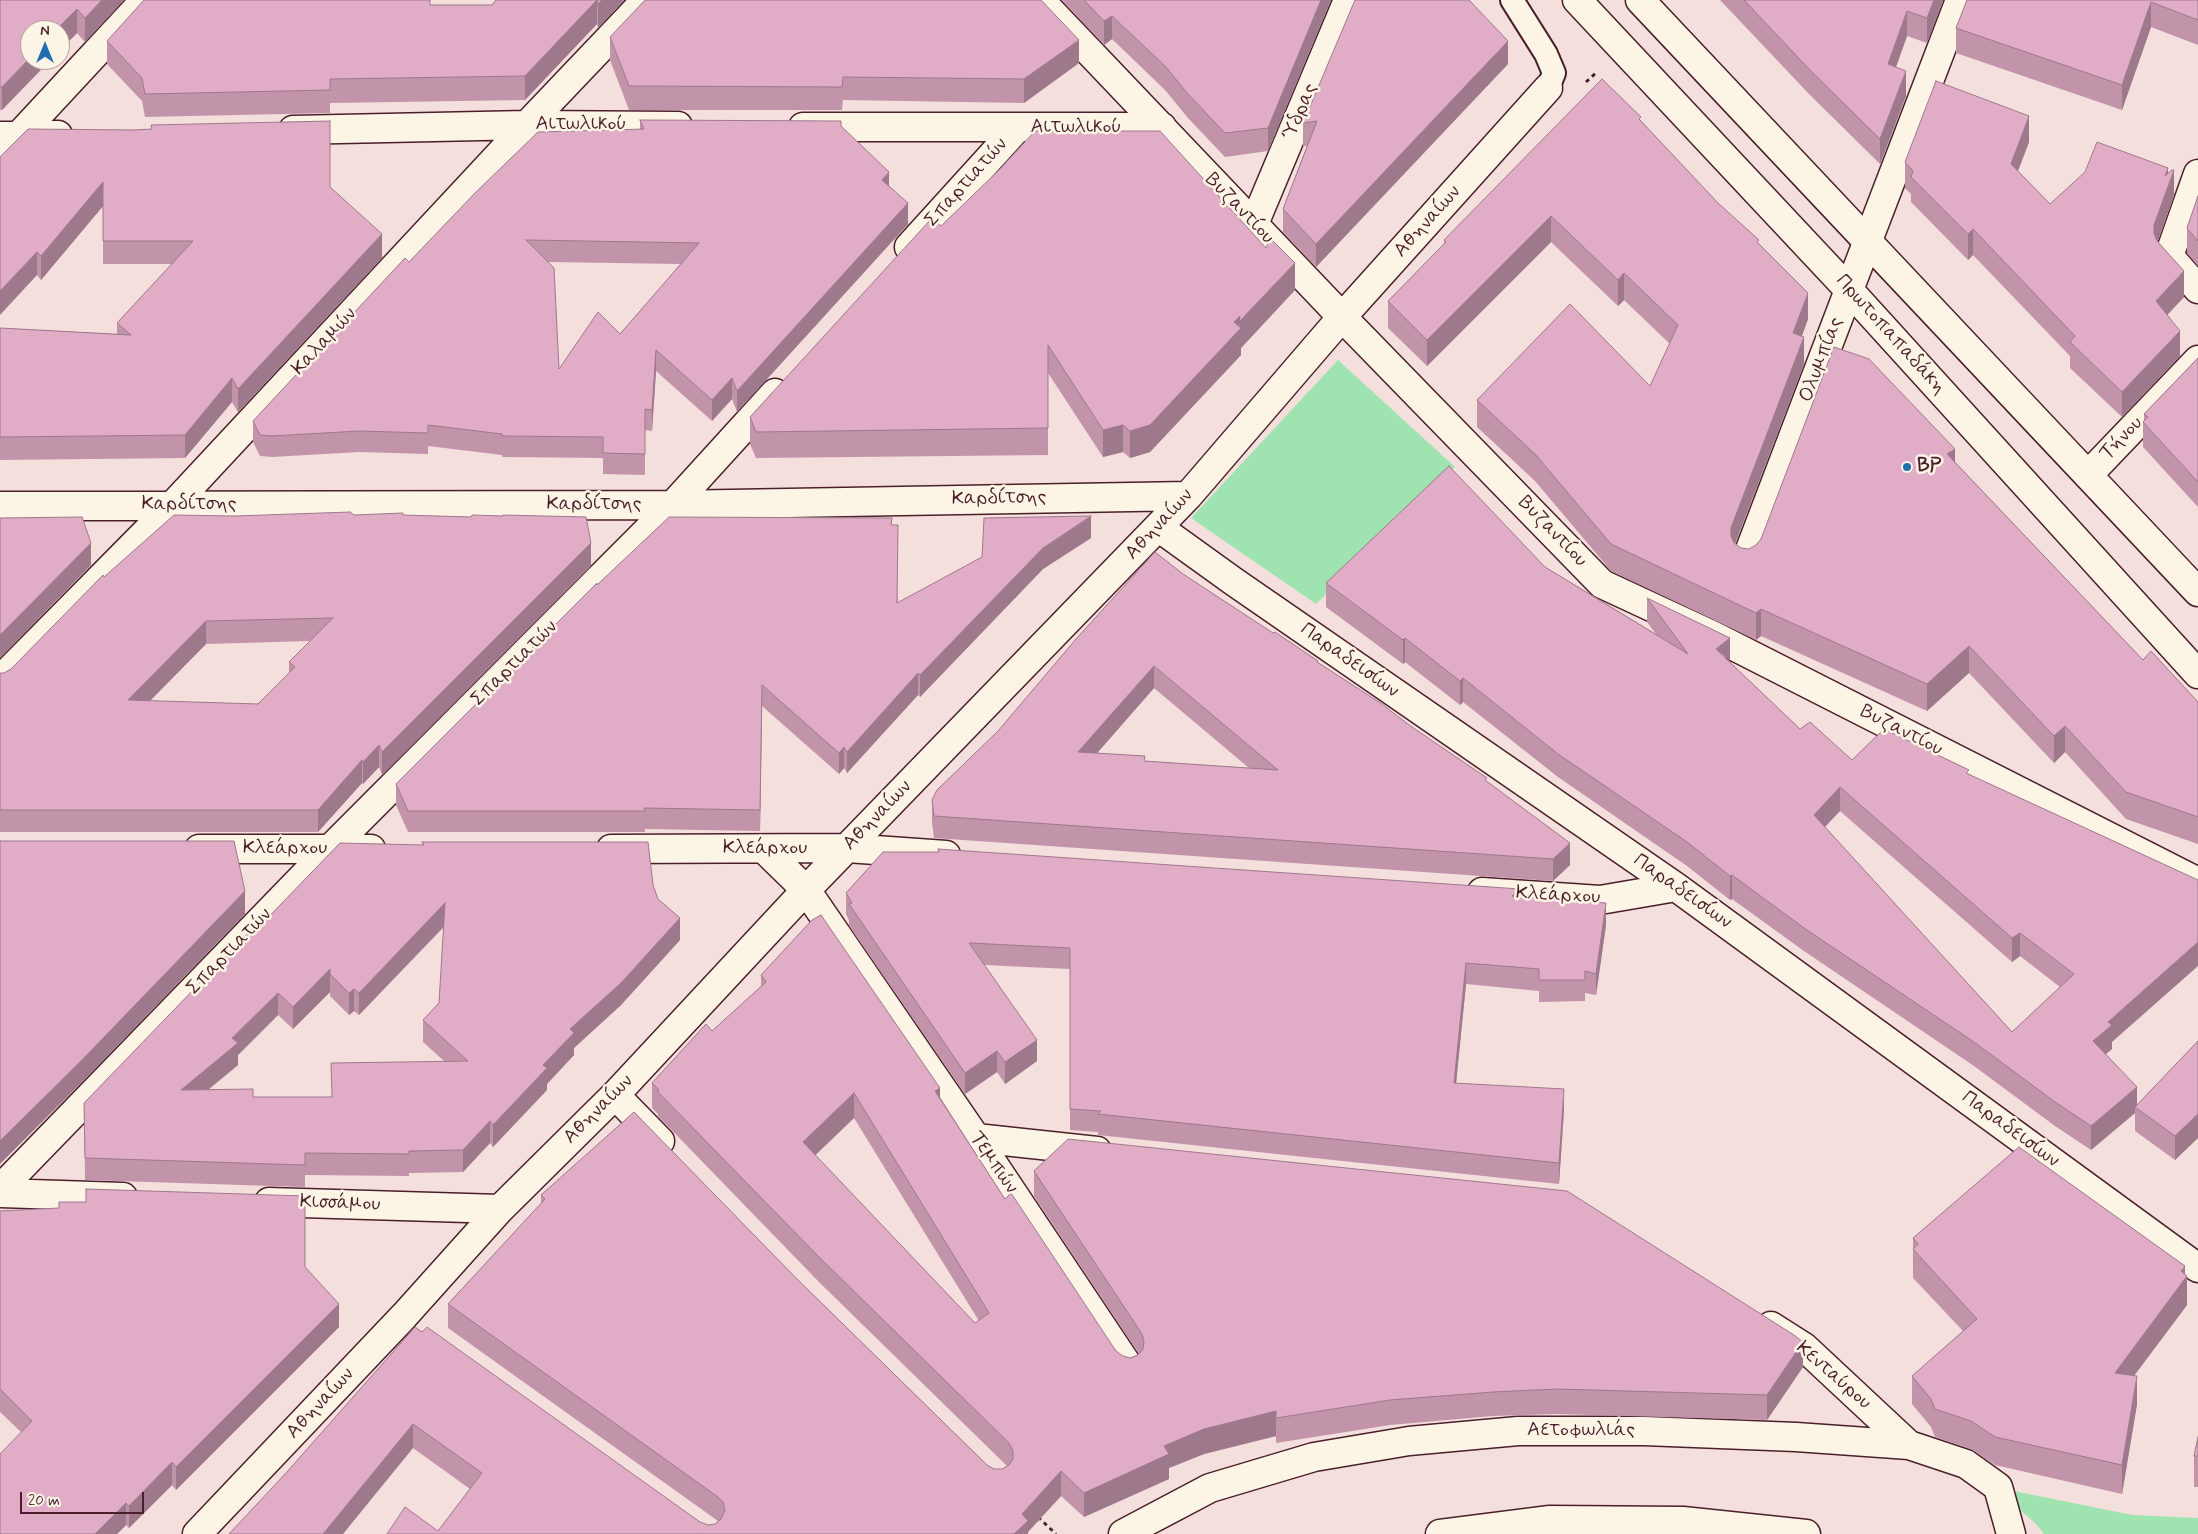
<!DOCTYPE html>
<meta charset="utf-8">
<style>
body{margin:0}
#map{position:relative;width:2198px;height:1534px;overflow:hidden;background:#f4dfdc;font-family:Mynerve,sans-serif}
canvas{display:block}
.north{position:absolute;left:20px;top:20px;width:50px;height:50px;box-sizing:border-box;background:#fcf5e5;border:1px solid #b59f9b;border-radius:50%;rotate:0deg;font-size:14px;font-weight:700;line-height:20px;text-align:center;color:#4a1f2b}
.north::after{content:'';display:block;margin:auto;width:18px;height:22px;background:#1f6fb2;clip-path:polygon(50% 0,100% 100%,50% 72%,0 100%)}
.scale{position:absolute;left:20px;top:1492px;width:124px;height:22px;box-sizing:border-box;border:2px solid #4a1f2b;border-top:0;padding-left:6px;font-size:15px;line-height:18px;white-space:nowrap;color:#4a1f2b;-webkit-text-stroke:4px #fcf5e5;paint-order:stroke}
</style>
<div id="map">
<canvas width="2198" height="1534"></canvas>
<div class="north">N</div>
<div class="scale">20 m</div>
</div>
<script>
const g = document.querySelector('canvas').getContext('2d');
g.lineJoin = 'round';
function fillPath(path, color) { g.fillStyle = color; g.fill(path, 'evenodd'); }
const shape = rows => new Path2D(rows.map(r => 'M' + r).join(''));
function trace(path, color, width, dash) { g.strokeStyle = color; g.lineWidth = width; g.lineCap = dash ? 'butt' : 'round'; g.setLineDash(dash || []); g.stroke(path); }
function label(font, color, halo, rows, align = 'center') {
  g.font = font + ' Mynerve,sans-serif'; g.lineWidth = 5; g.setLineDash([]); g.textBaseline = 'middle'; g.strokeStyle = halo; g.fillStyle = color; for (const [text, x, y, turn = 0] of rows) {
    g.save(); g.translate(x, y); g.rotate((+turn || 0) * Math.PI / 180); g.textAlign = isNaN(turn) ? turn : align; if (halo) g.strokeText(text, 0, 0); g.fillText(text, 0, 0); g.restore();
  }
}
fillPath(shape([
 [1338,360,1455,467,1316,604,1191,518],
 [1994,1487,2132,1515,2198,1518,2198,1534,2044,1534,2035,1523]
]), '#9fe4b0');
const service = shape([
 [1512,0,1546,54,1554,73,1548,88]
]);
const pedestrian = shape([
 [1746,560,1849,290]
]);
const minor = shape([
 [1040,0,1342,317,1602,584,1714,636,2198,882],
 [803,127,1162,127],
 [293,130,527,125,678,126],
 [0,136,58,135],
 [0,156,145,0],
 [2198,174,2169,256,2198,289],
 [1254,224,1348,0],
 [909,247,1017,128],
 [1849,290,1960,0],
 [2088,475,2198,360],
 [0,506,673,505,1188,496],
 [1158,527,1233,581,1676,887,2198,1268],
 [0,680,173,505,527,125,646,0],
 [199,849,371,849],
 [611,849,847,848,946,855],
 [764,849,806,890,976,1138,1129,1367],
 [1482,892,1600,900,1676,887],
 [615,1095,660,1141],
 [976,1138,1097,1151],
 [0,1189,330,849,673,505,775,393],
 [0,1193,123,1197],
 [269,1202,500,1209],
 [1771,1326,1804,1347,1909,1445],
 [197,1534,404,1316,500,1209,615,1095,806,890,1188,496,1342,317,1548,88],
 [1123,1534,1210,1488,1314,1457,1409,1441,1518,1431,1644,1431,1796,1437,1909,1445,1966,1464,1998,1487,2011,1534]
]);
const tertiary = shape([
 [1440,1534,1550,1520,1683,1521,1806,1534]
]);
const secondary = shape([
 [1577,0,1849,290,2198,674],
 [1640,0,2198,592]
]);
trace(service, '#4a1f2b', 26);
trace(pedestrian, '#4a1f2b', 31);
trace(minor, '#4a1f2b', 31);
trace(tertiary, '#4a1f2b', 31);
trace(secondary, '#4a1f2b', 31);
trace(shape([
 [1586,82,1596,73],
 [1038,1517,1056,1534]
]), '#4a1f2b', 3, [4, 4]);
trace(service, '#fcf5e5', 22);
trace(pedestrian, '#fcf5e5', 28);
trace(minor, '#fcf5e5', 28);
trace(tertiary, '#fcf5e5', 28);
trace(secondary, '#fcf5e5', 28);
fillPath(shape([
 [0,0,124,0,85,42,77,33,2,110,0,110],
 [496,0,624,0,598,28,597,24,525,100,330,103,330,113,145,117,142,101,107,64,107,41,430,5,492,5],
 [1062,0,1331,0,1268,151,1225,157,1188,118,1165,90,1112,39,1104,45],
 [1720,0,1943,0,1927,43,1907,36,1896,67,1906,96,1880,164,1809,94],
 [1967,0,2198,0,2198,45,2151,27,2122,110,1956,53,1956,28],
 [610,37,1079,63,1024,103,843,100,842,110,629,110,610,60],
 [1508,64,1316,267,1283,232,1283,209,1307,146,1303,146,1303,123],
 [640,120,841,126,889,186,908,224,737,412,732,399,712,421,656,371,652,431,645,430,645,475,603,474,603,458,502,457,502,455,428,446,428,454,359,452,272,457,260,456,253,442,253,421,409,262,640,129],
 [548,262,681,264,620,334,559,369],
 [1641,121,1718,203,1759,244,1808,319,1802,336,1804,364,1735,544,1741,548,1749,549,1955,462,2143,660,2198,702,2198,844,2126,819,2065,752,2054,763,1969,673,1927,711,1761,636,1756,640,1611,571,1535,481,1477,427,1477,400,1650,386,1670,344,1624,300,1618,306,1551,242,1427,366,1388,328,1388,301,1444,244,1444,240],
 [151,125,330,187,382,258,238,412,232,402,185,458,0,460,0,328,117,334,117,323,172,264,103,264,103,206,41,280,37,275,0,157,134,130,151,129],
 [2029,142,2018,171,2050,204,2168,173,2174,196,2158,241,2184,297,2167,315,2180,356,2122,417,2070,368,2070,356,1973,255,1968,260,1911,202,1911,194,1905,188,1905,162],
 [2198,196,2198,266,2187,253,2187,228],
 [941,226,1295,290,1241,348,1241,355,1150,452,1130,458,1123,452,1103,457,1048,373,1048,455,756,458,750,444,750,417],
 [2198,358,2198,507,2143,447,2143,422,2144,420,2144,414],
 [354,515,403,515,591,566,382,775,379,767,363,784,362,783,318,832,0,832,0,673,4,673,11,669,104,577,235,516],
 [310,641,289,662,289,673,258,704,150,701,206,644],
 [892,525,898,603,1091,538,1043,569,920,697,918,695,847,773,844,768,839,774,762,706,760,831,645,829,645,832,408,832,396,805,396,784,597,585],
 [1545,567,1656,634,1647,622,1647,598,1729,662,1800,729,1852,760,1969,774,2112,1042,2112,1049,2106,1054,2137,1105,2198,1041,2198,1138,2175,1160,2135,1131,2135,1113,2091,1150,2055,1126,1974,1066,1804,951,1732,899,1730,900,1687,866,1558,777,1463,702,1460,705,1405,662,1403,664,1326,607,1326,583],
 [1840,811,2012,962,2020,956,2060,987,2012,1032,1825,827],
 [1183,574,1318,663,1412,727,1487,783,1570,865,1553,881,934,838,932,823,932,800],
 [1154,688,1249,768,1145,761,1097,753],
 [422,842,653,885,658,899,680,940,621,1005,574,1048,574,1055,547,1084,547,1090,493,1147,490,1143,463,1172,409,1173,409,1176,305,1175,305,1187,85,1180,84,1103,254,932,422,845],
 [444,927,439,1003,423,1020,423,1042,444,1061,331,1097,253,1097,208,1090,238,1065,238,1055,278,1015,293,1029,330,992,330,996,349,1015,354,1011,359,1015],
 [938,849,1520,897,1606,925,1596,995,1585,993,1585,1001,1539,1002,1539,991,1466,984,1456,1083,1564,1110,1559,1184,1098,1135,1098,1132,1070,1130,1070,969,984,965,1037,1061,1005,1084,997,1072,965,1094,849,926,849,920,846,914,846,893,938,852],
 [761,975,940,1097,1005,1199,1116,1351,1123,1356,1130,1358,1139,1354,1034,1196,1034,1171,1803,1367,1767,1420,1557,1414,1493,1416,1390,1425,1276,1443,1276,1436,1204,1454,1169,1468,1169,1479,1084,1517,1061,1496,1028,1532,1028,1534,438,1531,470,1489,413,1448,286,1473,415,1327,700,1522,708,1525,715,1524,718,1521,448,1328,448,1304,541,1204,541,1195,797,1279,987,1465,994,1469,1002,1469,1007,1466,819,1282,658,1116,658,1114,652,1108,652,1083,712,1031,761,987],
 [854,1118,979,1321,975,1323,815,1155],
 [0,1211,305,1267,339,1327,176,1490,172,1485,129,1528,126,1525,117,1534,0,1534,21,1432,0,1412],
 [1913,1238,2185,1274,2187,1305,2134,1376,2137,1404,2122,1494,1995,1465,1971,1449,1935,1437,1931,1427,1912,1404,1912,1376,1963,1331,1913,1278],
 [2198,1437,2198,1487,2194,1487,2194,1456]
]), '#c294aa');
fillPath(shape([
 [102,0,124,0,85,42,85,18],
 [597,0,597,24,525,100,525,76],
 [602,0,624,0,598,28,598,4],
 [1321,0,1331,0,1268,151,1268,128],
 [1934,0,1943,0,1927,43,1927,18],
 [2151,2,2151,27,2122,110,2122,85],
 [77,9,77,33,60,50,60,30,56,30],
 [1907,11,1907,36,1888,89,1888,64],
 [1112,16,1112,39,1104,45,1104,21],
 [1079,40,1079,63,1024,103,1024,79],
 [1508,41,1508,64,1316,267,1316,244],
 [30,58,30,60,50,60,2,110,2,87],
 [1906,71,1906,96,1880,164,1880,139],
 [2029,116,2029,142,2011,189,2011,164],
 [2168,168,2168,187,2174,170,2174,196,2154,251,2154,225,2165,176],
 [889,172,889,193,882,180],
 [103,182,103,206,41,280,41,256],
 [908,203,908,224,737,412,737,391],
 [1551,216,1551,242,1427,366,1427,340],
 [1973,229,1973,255,1968,260,1968,234],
 [382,234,382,258,238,412,238,389],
 [37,252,37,275,0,315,0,291],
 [1295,263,1295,290,1241,348,1241,355,1150,452,1130,458,1130,431,1234,322],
 [2184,271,2184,297,2156,327,2156,301],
 [1624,273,1624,300,1618,306,1618,280],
 [1808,293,1808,319,1793,360,1793,333],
 [2180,331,2180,356,2122,417,2122,392],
 [1804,337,1804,364,1731,554,1731,528],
 [656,350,656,371,652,431,652,410],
 [232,378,232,402,185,458,185,435],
 [732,378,732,399,712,421,712,400],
 [1123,425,1123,452,1103,457,1103,430],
 [1955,449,1955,476,1947,454],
 [1091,516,1091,538,1043,569,920,697,920,675,1043,548],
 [91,543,91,565,0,658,0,635],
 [591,543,591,566,382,775,382,752],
 [1761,609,1761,636,1756,640,1756,613],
 [206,621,206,644,128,723,128,700],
 [1405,638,1405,662,1403,664,1403,640],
 [1730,638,1730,661,1716,649],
 [1969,646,1969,673,1927,711,1927,684],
 [1154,666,1154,688,1078,775,1078,752],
 [918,673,918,695,847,773,847,752],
 [1463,678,1463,702,1460,705,1460,681],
 [762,685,762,706,760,831,760,810],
 [2065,726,2065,752,2054,763,2054,736],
 [379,745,379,767,363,784,363,762],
 [844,747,844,768,839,774,839,753],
 [362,760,362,783,318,832,318,810],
 [1840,787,1840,811,1814,838,1814,815],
 [1570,843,1570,865,1553,881,1553,859],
 [1732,875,1732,899,1730,900,1730,876],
 [1520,889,1520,910,1512,896],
 [245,891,245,914,83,1081,0,1164,0,1141],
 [445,903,445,925,359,1015,359,993],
 [1606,903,1606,925,1596,995,1596,974],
 [680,918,680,940,621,1005,574,1048,574,1055,547,1084,547,1090,493,1147,493,1125,570,1029],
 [2020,933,2020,956,2012,962,2012,938],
 [2198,942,2198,966,2112,1042,2112,1049,2093,1065,2093,1041,2108,1022],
 [1466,963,1466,984,1454,1104,1454,1083],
 [330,969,330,992,293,1029,293,1007],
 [354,989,354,1011,349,1015,349,993],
 [278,993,278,1015,238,1055,238,1065,181,1112,181,1090],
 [1037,1040,1037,1061,1005,1084,1005,1062],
 [997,1051,997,1072,965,1094,965,1073],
 [2137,1087,2137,1108,2135,1107,2135,1113,2091,1150,2091,1126],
 [940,1088,940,1112,935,1091],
 [1564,1089,1564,1110,1559,1184,1559,1163],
 [854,1093,854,1118,803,1167,803,1142],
 [2198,1114,2198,1138,2175,1160,2175,1136],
 [490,1121,490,1143,463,1172,463,1150],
 [2185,1266,2185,1279,2187,1276,2187,1305,2115,1401,2115,1373],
 [339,1304,339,1327,176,1490,176,1467],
 [1803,1342,1803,1367,1767,1420,1767,1395],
 [2137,1376,2137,1404,2122,1494,2122,1465],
 [1276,1411,1276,1436,1204,1454,1169,1468,1169,1479,1084,1517,1084,1493,1164,1446,1204,1429],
 [413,1424,413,1448,343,1534,323,1534],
 [172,1462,172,1485,129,1528,129,1506],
 [1061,1471,1061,1496,1028,1532,1028,1534,1014,1534,1022,1514],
 [126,1503,126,1525,117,1534,95,1534]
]), '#9e788b');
const building = shape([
 [0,0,102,0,85,18,77,9,56,30,30,30,30,58,2,87,0,87,0,0],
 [144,0,430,0,430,5,492,5,496,0,602,0,598,4,597,0,525,76,330,79,330,90,145,94,142,78,107,41,144,0],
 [645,0,1041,0,1079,40,1024,79,843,77,842,87,629,86,610,37,645,0],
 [1084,0,1321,0,1268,128,1225,133,1188,94,1165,66,1112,16,1104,21,1084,0],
 [1355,0,1469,0,1508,41,1316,244,1283,209,1317,121,1303,123,1355,0],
 [1744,0,1934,0,1927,18,1907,11,1888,64,1906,71,1880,139,1809,69,1744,0],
 [1967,0,2198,0,2198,20,2151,2,2122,85,1956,28,1967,0],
 [1602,79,1641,117,1639,119,1718,203,1759,240,1757,242,1808,293,1793,333,1804,337,1731,528,1731,536,1734,543,1741,548,1749,549,1756,545,1761,539,1834,347,1869,359,1955,449,1947,454,2143,660,2151,651,2198,702,2198,817,2126,792,2065,726,2054,736,1969,646,1927,684,1761,609,1756,613,1611,544,1535,454,1477,400,1570,304,1650,386,1678,325,1624,273,1618,280,1551,216,1427,340,1388,301,1446,242,1444,240,1602,79],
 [1936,81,2029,116,2011,164,2050,204,2085,172,2097,142,2168,168,2165,176,2172,170,2174,170,2154,225,2154,233,2157,241,2184,271,2156,301,2180,331,2122,392,2070,342,2075,336,1973,229,1968,234,1911,177,1913,171,1905,162,1936,81],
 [640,120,841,121,841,126,889,172,882,180,908,203,737,391,732,378,712,400,656,350,652,410,645,409,645,454,603,453,603,437,502,436,502,434,428,425,428,433,359,431,272,436,260,435,253,421,405,258,409,262,475,193,538,132,644,129,640,120],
 [526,240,699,243,620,334,598,312,559,369,554,268,526,240],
 [330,121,330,187,382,234,238,389,232,378,185,435,0,437,0,328,131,335,117,323,193,241,103,241,103,182,41,256,37,252,0,291,0,157,28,129,134,130,152,129,151,125,330,121],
 [1035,131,1160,131,1266,248,1270,238,1295,263,1239,322,1240,316,1234,322,1241,328,1150,425,1130,431,1123,425,1103,430,1048,345,1048,428,756,432,750,417,932,218,941,226,999,170,1035,131],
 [2198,196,2198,241,2187,228,2198,196],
 [2198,358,2198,482,2143,422,2148,417,2144,414,2198,358],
 [1449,466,1545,567,1688,654,1647,598,1730,638,1716,649,1800,729,1810,722,1852,760,1884,729,1969,770,1966,773,2198,880,2198,942,2108,1022,2112,1025,2093,1041,2137,1087,2091,1126,2055,1102,1974,1042,1804,928,1732,875,1730,876,1687,842,1558,754,1463,678,1460,681,1405,638,1403,640,1326,583,1449,466],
 [1840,787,2012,938,2020,933,2074,974,2012,1032,1814,815,1840,787],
 [350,512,354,515,403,513,403,515,471,517,472,515,503,516,503,515,586,517,591,543,382,752,379,745,363,762,362,760,318,810,0,810,0,673,4,673,11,669,103,575,104,577,174,515,235,516,350,512],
 [333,618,289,662,295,667,258,704,128,700,206,621,333,618],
 [1091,516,1043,548,920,675,918,673,847,752,844,747,839,753,762,685,760,810,644,808,645,811,408,811,396,784,597,583,597,585,669,517,892,518,891,525,898,525,897,603,982,557,984,518,1091,516],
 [82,517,91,543,0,635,0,518,82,517],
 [1155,552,1183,574,1273,633,1275,632,1318,661,1317,662,1379,702,1412,727,1487,778,1485,780,1570,843,1553,859,934,816,932,800,937,790,998,731,1076,639,1155,552],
 [1154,666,1278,770,1144,761,1145,756,1078,752,1154,666],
 [0,841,234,841,245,891,83,1059,0,1141,0,841],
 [422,842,648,842,653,885,658,899,680,918,621,983,570,1029,574,1033,543,1065,547,1068,493,1125,490,1121,463,1150,409,1151,409,1154,305,1153,305,1165,85,1158,84,1103,253,928,254,932,340,843,424,845,422,842],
 [445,903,439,1003,423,1020,468,1061,331,1063,332,1097,253,1097,253,1089,181,1090,238,1043,232,1038,278,993,293,1007,330,969,330,974,349,993,354,989,359,993,445,903],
 [938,849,1520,889,1512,896,1606,903,1596,974,1585,971,1585,980,1539,980,1539,969,1466,963,1454,1083,1564,1089,1559,1163,1098,1114,1101,1111,1070,1109,1070,948,969,943,1037,1040,1005,1062,997,1051,965,1073,849,904,852,903,846,893,883,852,939,852,938,849],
 [821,915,940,1088,935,1091,1005,1199,1011,1193,1116,1351,1123,1356,1130,1358,1138,1355,1143,1349,1144,1341,1142,1334,1034,1171,1068,1139,1567,1191,1794,1335,1803,1342,1767,1395,1557,1389,1493,1392,1390,1400,1276,1418,1276,1411,1204,1429,1164,1446,1169,1454,1084,1493,1061,1471,1022,1514,1028,1521,1014,1534,387,1534,405,1507,438,1531,482,1473,413,1424,323,1534,229,1534,286,1473,415,1327,422,1332,427,1327,700,1522,708,1525,715,1524,721,1519,725,1510,723,1502,718,1497,448,1304,545,1199,541,1195,634,1112,797,1279,987,1465,994,1469,1002,1469,1009,1465,1013,1459,1013,1451,1009,1443,819,1257,658,1092,659,1090,652,1083,706,1024,712,1031,766,982,761,975,812,920,821,915],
 [854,1093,989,1313,975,1323,803,1142,854,1093],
 [2198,1041,2198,1114,2175,1136,2135,1107,2198,1041],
 [2019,1147,2185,1266,2181,1271,2187,1276,2115,1373,2137,1376,2122,1465,1995,1437,1971,1421,1935,1409,1931,1399,1912,1376,1977,1319,1913,1249,1918,1244,1913,1238,2019,1147],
 [86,1189,305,1196,305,1267,339,1304,176,1467,172,1462,129,1506,126,1503,95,1534,0,1534,0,1454,32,1421,0,1389,0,1211,59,1208,59,1202,86,1202,86,1189],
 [2198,1437,2198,1456,2194,1456,2198,1437]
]);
fillPath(building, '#e1acc6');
trace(building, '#9e788b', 1);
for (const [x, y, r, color] of [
 [1907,467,5,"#1f6fb2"]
]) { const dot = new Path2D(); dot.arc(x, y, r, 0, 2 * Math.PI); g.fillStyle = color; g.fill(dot); trace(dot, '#fcf5e5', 2); }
label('20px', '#4a1f2b', '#fcf5e5', [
 ["Ύδρας",1301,112,-67],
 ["Αιτωλικού",581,125],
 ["Αιτωλικού",1076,128],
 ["Σπαρτιατών",967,183,-48],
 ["Βυζαντίου",1239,209,46],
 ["Αθηναίων",1428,222,-48],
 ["Πρωτοπαπαδάκη",1890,335,48],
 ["Καλαμών",325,342,-47],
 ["Ολυμπίας",1822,360,-69],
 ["Τήνου",2122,439,-46],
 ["Καρδίτσης",999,499,-1],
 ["Καρδίτσης",189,505],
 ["Καρδίτσης",594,505],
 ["Αθηναίων",1160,525,-47],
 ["Βυζαντίου",1552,532,46],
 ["Παραδεισίων",1349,661,35],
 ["Σπαρτιατών",515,664,-45],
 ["Βυζαντίου",1901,731,27],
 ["Αθηναίων",878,816,-46],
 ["Κλεάρχου",285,849],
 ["Κλεάρχου",765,849],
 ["Παραδεισίων",1682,892,35],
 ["Κλεάρχου",1558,896,3],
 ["Σπαρτιατών",230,952,-46],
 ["Αθηναίων",599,1110,-45],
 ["Παραδεισίων",2010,1130,36],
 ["Τεμπών",993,1163,56],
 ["Κισσάμου",340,1204,2],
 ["Κενταύρου",1833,1376,41],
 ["Αθηναίων",321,1404,-47],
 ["Αετοφωλιάς",1581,1431]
]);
label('bold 20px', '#4a1f2b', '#fcf5e5', [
 ["BP",1917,467]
], 'left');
</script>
